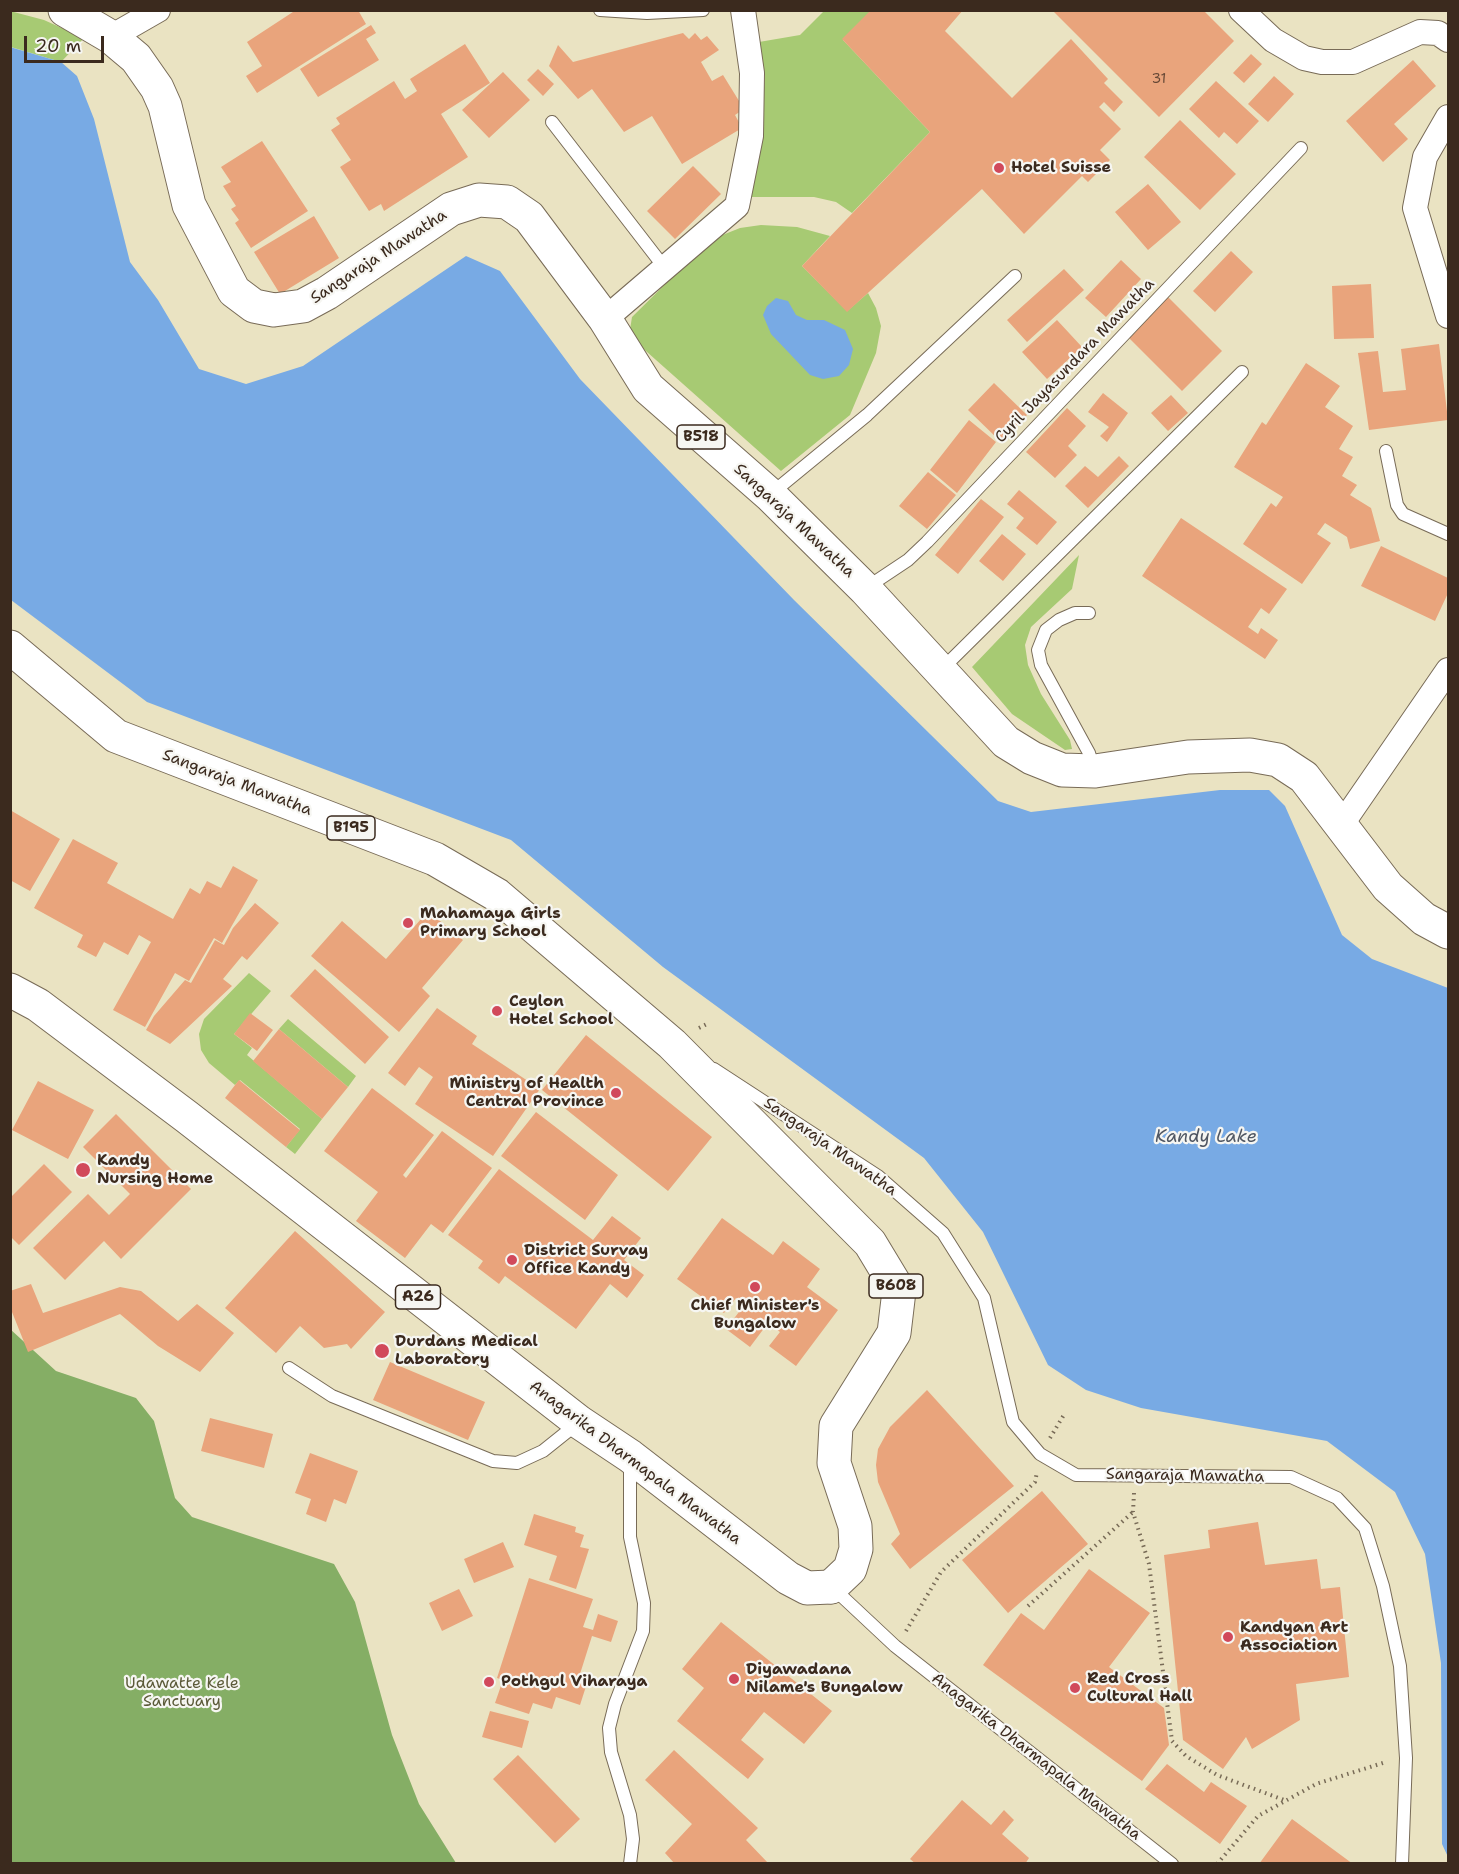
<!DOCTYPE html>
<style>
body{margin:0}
#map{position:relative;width:1459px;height:1874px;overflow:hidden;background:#eae3c2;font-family:"Shantell Sans",sans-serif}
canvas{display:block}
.frame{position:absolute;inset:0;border:12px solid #3b2a1e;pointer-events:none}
.scale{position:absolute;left:24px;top:36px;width:80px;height:27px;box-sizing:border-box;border:3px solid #3b2a1e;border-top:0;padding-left:8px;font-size:18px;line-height:21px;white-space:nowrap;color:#3b2a1e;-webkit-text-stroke:4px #f6f6f2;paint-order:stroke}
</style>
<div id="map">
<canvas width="1459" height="1874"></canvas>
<div class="frame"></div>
<div class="scale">20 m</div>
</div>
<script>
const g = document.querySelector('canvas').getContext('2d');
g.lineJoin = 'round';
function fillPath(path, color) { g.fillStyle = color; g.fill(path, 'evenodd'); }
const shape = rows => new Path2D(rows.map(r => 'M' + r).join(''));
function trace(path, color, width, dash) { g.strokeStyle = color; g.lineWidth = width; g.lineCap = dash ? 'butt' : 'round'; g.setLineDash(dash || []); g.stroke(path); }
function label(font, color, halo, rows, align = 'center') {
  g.font = font + ' "Shantell Sans",sans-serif'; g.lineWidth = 4.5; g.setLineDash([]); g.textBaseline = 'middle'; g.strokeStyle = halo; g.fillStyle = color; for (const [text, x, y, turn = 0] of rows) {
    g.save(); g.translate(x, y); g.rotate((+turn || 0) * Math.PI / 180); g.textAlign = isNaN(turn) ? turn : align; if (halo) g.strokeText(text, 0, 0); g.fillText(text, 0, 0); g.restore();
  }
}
fillPath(shape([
 [10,11,44,20,84,38,61,62,11,47],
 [824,11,871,11,843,40,930,132,852,213,836,202,814,197,746,197,760,132,765,77,759,42,800,35],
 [761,225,797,227,830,236,802,266,847,311,868,293,876,308,881,326,876,353,850,415,781,471,629,336,632,317,710,240,740,228],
 [1079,555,1072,589,1031,627,1025,645,1028,665,1041,694,1070,740,1072,749,1065,750,1012,714,972,667],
 [249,973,271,991,234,1034,252,1048,247,1055,322,1119,295,1154,286,1147,300,1129,240,1080,235,1085,209,1063,201,1050,199,1034,204,1019],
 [288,1019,356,1076,348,1087,279,1029]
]), '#a7ca73');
fillPath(shape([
 [10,1329,56,1371,136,1398,154,1421,175,1498,192,1517,334,1564,355,1602,392,1735,419,1804,456,1863,11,1863]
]), '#85ae65');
fillPath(shape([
 [10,47,61,62,77,76,94,119,130,262,158,300,199,369,246,384,303,366,466,256,500,271,580,379,794,600,998,801,1031,812,1220,790,1269,790,1285,806,1342,935,1372,959,1448,988,1448,1857,1442,1844,1441,1663,1425,1554,1395,1492,1327,1441,1141,1408,1086,1390,1048,1365,983,1232,924,1158,663,967,511,840,147,702,11,600],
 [776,298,788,301,796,315,807,320,824,320,845,330,853,349,849,365,839,376,823,379,810,375,771,334,763,315,767,306]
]), '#78aae4');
fillPath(shape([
 [296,10,358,10,366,24,257,93,246,76,262,66,247,42],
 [871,10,963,10,945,31,1012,98,1071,39,1108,79,1104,83,1123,102,1114,112,1104,102,1099,107,1121,129,1100,150,1110,160,1088,182,1082,176,1024,234,982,189,847,312,802,266,930,132,842,39],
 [1052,10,1203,10,1234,41,1159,117],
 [371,25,376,33,366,39,379,60,318,97,300,69],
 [683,33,689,39,695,33,701,40,707,36,719,50,701,62,712,81,723,75,744,109,735,115,742,128,682,164,652,116,624,132,592,89,578,99,549,66,558,45,573,62],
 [465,44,490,83,441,114,468,157,384,211,381,204,369,211,340,167,351,160,331,130,340,124,336,118,394,81,405,99,417,91,410,79],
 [1251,54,1262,64,1244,83,1233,73],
 [1413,60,1436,86,1394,124,1408,139,1383,162,1346,121],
 [538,69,554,84,543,96,527,80],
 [503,72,530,100,489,138,462,110],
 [1274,76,1294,94,1268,122,1248,104],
 [1216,81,1259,121,1237,144,1224,132,1219,138,1189,109],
 [1180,120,1236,174,1200,210,1144,157],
 [262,141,308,211,251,248,235,223,239,220,231,209,236,206,223,186,231,182,221,167],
 [693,166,721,194,675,239,647,211],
 [1148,184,1181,222,1148,250,1115,212],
 [314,216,339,258,280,294,254,252],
 [1231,251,1253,272,1215,312,1193,291],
 [1121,260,1141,279,1106,317,1085,298],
 [1064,269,1084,290,1027,342,1007,320],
 [1371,284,1374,338,1334,339,1332,286],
 [1168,297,1222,351,1182,391,1128,337],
 [1057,320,1082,347,1047,379,1022,352],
 [1439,344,1448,420,1369,430,1358,353,1378,351,1383,392,1406,390,1401,349],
 [1306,363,1340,386,1325,407,1353,426,1339,449,1353,457,1342,476,1357,485,1350,495,1371,508,1380,541,1350,549,1347,537,1325,523,1317,534,1331,543,1302,584,1243,544,1271,503,1276,507,1283,497,1234,467,1262,422,1266,425],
 [994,383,1027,415,1001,442,968,410],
 [1103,393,1128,413,1107,442,1100,436,1109,427,1088,412],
 [1171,395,1188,413,1168,431,1151,413],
 [1067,408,1086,426,1068,446,1077,455,1055,478,1026,452],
 [969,420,996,442,957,493,930,470],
 [1119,456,1129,466,1088,508,1065,486,1085,466,1098,477],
 [928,472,956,495,927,529,899,506],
 [1019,490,1057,522,1037,545,1016,528,1024,518,1007,504],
 [981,499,1004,517,958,574,935,555],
 [1181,518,1287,589,1269,614,1261,608,1248,627,1258,634,1261,628,1278,640,1265,659,1142,576],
 [1002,534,1026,554,1003,581,979,561],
 [1381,546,1448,578,1448,593,1435,621,1361,586],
 [10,810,60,839,30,891,10,880],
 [73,839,118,863,107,883,173,919,190,888,200,894,207,881,221,888,233,866,258,880,222,943,214,938,189,981,175,973,145,1027,113,1010,151,942,139,935,128,955,104,942,96,957,77,947,83,935,34,908],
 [255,903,279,923,247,960,242,956,223,979,232,986,170,1044,146,1030,154,1016,185,980,191,983,215,940,224,945,233,928],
 [428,911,463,940,422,988,430,996,399,1032,311,956,342,921,386,959],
 [315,969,389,1037,365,1064,290,996],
 [437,1008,477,1036,472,1044,540,1089,493,1156,415,1104,433,1077,419,1067,405,1086,388,1073],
 [250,1013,273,1030,257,1051,234,1034],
 [279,1029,348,1087,322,1119,253,1061],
 [586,1035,712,1137,668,1191,542,1090],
 [239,1080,300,1130,286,1147,225,1098],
 [38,1081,94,1110,68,1159,12,1130],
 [372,1088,434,1135,403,1175,406,1178,442,1131,492,1168,443,1233,431,1224,405,1258,356,1221,378,1192,324,1151],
 [536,1112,618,1175,585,1220,501,1156],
 [116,1114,191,1189,121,1259,104,1241,65,1280,33,1248,88,1194,109,1215,130,1194,83,1147],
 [44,1164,72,1192,19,1245,10,1236,10,1198],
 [499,1169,593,1240,612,1216,641,1238,624,1260,644,1275,627,1298,610,1284,576,1329,505,1276,499,1284,478,1268,483,1261,448,1235],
 [722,1218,773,1255,783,1241,820,1269,807,1287,838,1310,796,1366,769,1346,780,1332,768,1323,750,1347,726,1329,745,1304,736,1298,724,1313,677,1279],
 [295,1231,385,1312,351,1349,347,1344,324,1348,300,1326,276,1353,225,1308],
 [31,1284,43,1313,120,1287,141,1291,178,1321,197,1304,234,1333,200,1372,158,1346,120,1314,28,1352,10,1307,10,1291],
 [390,1362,485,1402,468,1440,373,1400],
 [927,1390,1014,1486,910,1569,891,1544,900,1534,878,1482,876,1465,878,1449,890,1427],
 [210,1418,273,1434,264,1468,201,1451],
 [310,1453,358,1471,346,1504,334,1499,326,1522,306,1514,311,1499,295,1493],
 [1042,1491,1088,1544,1008,1613,962,1560],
 [534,1514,576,1527,575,1532,584,1535,580,1547,589,1549,576,1589,549,1580,557,1556,524,1545],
 [1258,1522,1265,1565,1317,1559,1321,1589,1340,1587,1349,1677,1296,1684,1300,1720,1252,1749,1246,1737,1223,1769,1183,1740,1164,1555,1210,1548,1208,1530],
 [503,1542,514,1567,474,1583,464,1559],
 [1089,1569,1150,1613,1109,1667,1164,1708,1169,1745,1142,1781,983,1665,1021,1613,1044,1630],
 [529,1578,593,1599,583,1627,593,1630,598,1614,618,1621,611,1642,592,1636,580,1674,589,1677,580,1705,556,1697,552,1709,533,1703,529,1714,495,1703,503,1680,497,1678],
 [459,1589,473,1616,442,1631,429,1603],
 [721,1622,832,1711,804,1744,764,1712,741,1740,764,1759,748,1779,677,1721,704,1688,682,1669],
 [490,1711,529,1721,522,1748,482,1737],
 [674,1750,758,1828,746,1840,769,1864,675,1864,665,1853,692,1824,645,1780],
 [518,1755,580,1819,555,1843,493,1779],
 [1167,1764,1204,1792,1211,1782,1247,1806,1220,1844,1145,1789],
 [962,1800,991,1825,1004,1810,1014,1820,1002,1834,1029,1858,1025,1864,916,1864,910,1859],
 [1292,1819,1353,1864,1259,1864]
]), '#e9a47c');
const service = shape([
 [600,10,647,13,703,10],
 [552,122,664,267],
 [1386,451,1397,505,1403,514,1448,534],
 [772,493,867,415,1015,276],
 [866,588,908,560,927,542,1301,148],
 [1089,613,1075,613,1059,620,1046,630,1038,650,1041,665,1089,753,1094,769],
 [942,669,1242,372],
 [714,1069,878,1176,943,1233,984,1298,1013,1422,1040,1454,1076,1475,1291,1477,1337,1498,1365,1528,1383,1586,1400,1666,1406,1758,1402,1864],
 [289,1368,332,1396,493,1461,517,1463,543,1451,578,1423],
 [833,1588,895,1646,1172,1864],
 [630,1864,633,1839,630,1815,611,1752,609,1728,615,1704,643,1631,644,1603,630,1537,630,1461]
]);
const minor = shape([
 [1241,10,1273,40,1304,58,1322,62,1353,62,1420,32,1438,33,1448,40],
 [111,37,158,10],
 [1448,117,1425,157,1415,208,1448,316],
 [605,319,737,206,751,136,752,73,743,10],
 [1342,824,1448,670]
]);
const primary = shape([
 [65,10,111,37,136,58,157,88,165,106,189,205,234,291,254,306,274,310,303,306,327,293,451,209,479,200,507,202,529,217,605,319,648,388,770,495,865,589,1006,742,1032,758,1062,770,1095,771,1188,757,1250,755,1278,760,1304,777,1388,887,1424,919,1448,932],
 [10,647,116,736,435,859,497,895,672,1044,870,1243,899,1291,894,1333,836,1426,834,1463,855,1526,856,1549,850,1569,831,1587]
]);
const trunk = shape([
 [10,990,38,1005,187,1117,579,1422,630,1456,788,1578,807,1588,831,1587]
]);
trace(service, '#786b57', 14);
trace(minor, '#786b57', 26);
trace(primary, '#786b57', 35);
trace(trunk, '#786b57', 35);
trace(shape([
 [699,1028,707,1024],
 [1050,1438,1065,1413],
 [1134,1493,1133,1512,1149,1564,1172,1741,1186,1756,1217,1775,1284,1800],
 [1028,1606,1133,1512],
 [906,1631,941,1572,1035,1482,1037,1472],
 [1217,1864,1258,1816,1316,1784,1386,1762]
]), '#786b57', 4, [1.5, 4.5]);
trace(service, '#fff', 12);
trace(minor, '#fff', 24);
trace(primary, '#fff', 33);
trace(trunk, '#fff', 33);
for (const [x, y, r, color] of [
 [999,168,6,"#d1495b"],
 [408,923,6,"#d1495b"],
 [497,1011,6,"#d1495b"],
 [616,1093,6,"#d1495b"],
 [83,1170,8,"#d1495b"],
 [512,1260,6,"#d1495b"],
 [755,1287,6,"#d1495b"],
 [382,1351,8,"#d1495b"],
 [1228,1637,6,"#d1495b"],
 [734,1679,6,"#d1495b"],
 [489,1682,6,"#d1495b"],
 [1075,1688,6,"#d1495b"]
]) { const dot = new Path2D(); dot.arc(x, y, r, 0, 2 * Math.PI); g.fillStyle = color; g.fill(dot); trace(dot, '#f6f6f2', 2); }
label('14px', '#664836', null, [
 ["31",1159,79]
]);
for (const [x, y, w] of [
 [701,437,48],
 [351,828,48],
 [896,1286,54],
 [418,1297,45]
]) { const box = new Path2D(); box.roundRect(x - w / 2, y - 12, w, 24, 4.5); g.fillStyle = '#f6f6f2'; g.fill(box); trace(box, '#3b2a1e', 1.5); }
label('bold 15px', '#3b2a1e', null, [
 ["B518",701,437],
 ["B195",351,828],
 ["B608",896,1286],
 ["A26",418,1297]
]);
label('bold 16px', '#3b2a1e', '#f6f6f2', [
 ["Hotel Suisse",1011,168],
 ["Mahamaya Girls",420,914],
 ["Primary School",420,932],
 ["Ceylon",509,1002],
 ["Hotel School",509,1020],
 ["Ministry of Health",604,1084,"right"],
 ["Central Province",604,1102,"right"],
 ["Kandy",97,1161],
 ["Nursing Home",97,1179],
 ["District Survay",524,1251],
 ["Office Kandy",524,1269],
 ["Chief Minister's",755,1306,"center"],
 ["Bungalow",755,1324,"center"],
 ["Durdans Medical",395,1342],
 ["Laboratory",395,1360],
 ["Kandyan Art",1240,1628],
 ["Association",1240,1646],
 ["Diyawadana",746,1670],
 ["Nilame's Bungalow",746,1688],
 ["Red Cross",1087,1679],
 ["Cultural Hall",1087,1697],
 ["Pothgul Viharaya",501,1682]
], 'left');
label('16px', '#3b2a1e', '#f6f6f2', [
 ["Sangaraja Mawatha",379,257,-33],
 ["Cyril Jayasundara Mawatha",1075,361,-46],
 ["Sangaraja Mawatha",794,521,43],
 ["Sangaraja Mawatha",237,783,21],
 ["Sangaraja Mawatha",830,1147,35],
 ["Anagarika Dharmapala Mawatha",635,1463,37],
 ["Sangaraja Mawatha",1185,1476,1],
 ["Anagarika Dharmapala Mawatha",1036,1757,38]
]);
label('16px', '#5b5a38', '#f6f6f2', [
 ["Udawatte Kele",182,1684],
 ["Sanctuary",182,1702]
]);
label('italic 18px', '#505763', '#f6f6f2', [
 ["Kandy Lake",1206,1137]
]);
</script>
